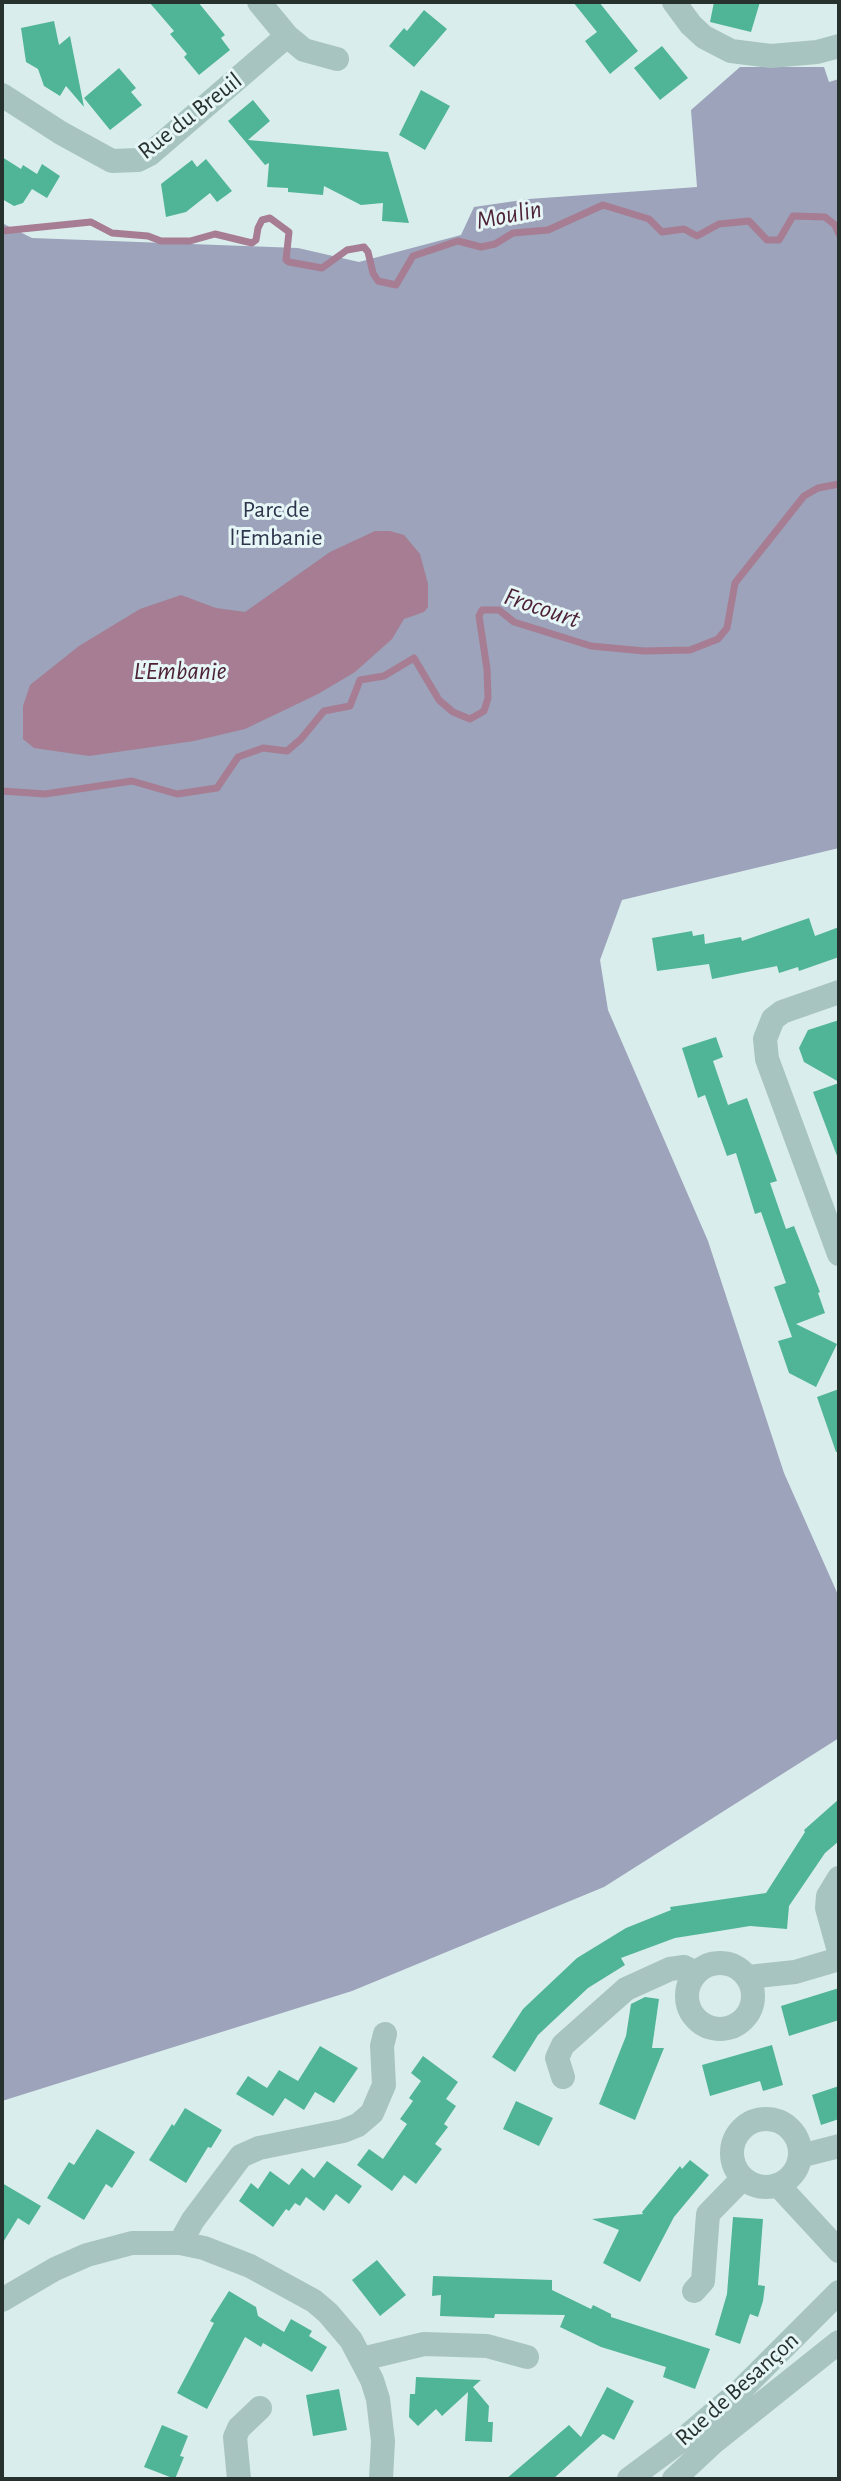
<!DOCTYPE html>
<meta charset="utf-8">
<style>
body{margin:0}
#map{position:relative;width:841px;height:2481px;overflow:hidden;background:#daeded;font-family:"Alegreya Sans",sans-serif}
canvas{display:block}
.frame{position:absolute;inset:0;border:4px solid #27322f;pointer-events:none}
</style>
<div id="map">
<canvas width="841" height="2481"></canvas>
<div class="frame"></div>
</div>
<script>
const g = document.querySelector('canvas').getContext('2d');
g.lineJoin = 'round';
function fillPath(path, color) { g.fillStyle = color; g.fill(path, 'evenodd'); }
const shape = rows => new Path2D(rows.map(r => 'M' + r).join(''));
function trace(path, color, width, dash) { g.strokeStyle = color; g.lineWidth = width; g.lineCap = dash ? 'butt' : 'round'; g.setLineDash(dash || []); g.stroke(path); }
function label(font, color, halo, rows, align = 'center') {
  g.font = font + ' "Alegreya Sans",sans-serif'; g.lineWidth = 6; g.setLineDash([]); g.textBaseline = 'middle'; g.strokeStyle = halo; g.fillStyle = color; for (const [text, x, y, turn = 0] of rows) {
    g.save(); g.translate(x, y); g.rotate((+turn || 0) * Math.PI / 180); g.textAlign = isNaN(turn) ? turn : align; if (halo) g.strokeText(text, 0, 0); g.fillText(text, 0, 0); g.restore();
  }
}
fillPath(shape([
 [740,67,824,67,829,82,839,79,839,848,622,900,600,960,608,1010,708,1241,784,1473,839,1597,839,1738,604,1887,352,1991,2,2101,2,223,32,238,298,248,359,262,461,235,474,207,529,199,697,187,691,110]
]), '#9ca3ba');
fillPath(shape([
 [375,531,390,531,404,535,420,554,428,584,428,607,424,612,404,619,392,639,355,672,318,694,245,729,194,741,89,756,34,748,23,739,23,706,30,685,79,646,140,609,181,595,216,608,245,612,330,552]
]), '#a67d92');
trace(shape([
 [2,231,91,222,112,233,148,236,161,241,190,241,215,234,252,243,256,240,258,228,262,220,270,218,289,232,286,260,289,262,322,268,347,250,364,247,368,252,373,273,378,281,396,285,413,256,458,241,481,247,495,244,513,233,548,230,603,205,649,219,662,232,684,229,697,236,719,224,749,221,767,240,779,240,793,216,825,217,835,225,839,234],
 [2,791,45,794,132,781,177,794,217,788,238,757,263,748,287,751,301,739,324,711,350,706,360,680,384,676,414,658,439,700,453,712,470,719,484,711,488,698,487,669,479,616,482,610,499,610,514,622,591,646,644,651,690,650,718,639,727,628,735,583,804,496,818,488,839,484]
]), '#a67d92', 7);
fillPath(shape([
 [149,2,198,2,225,35,221,38,230,50,199,75,184,57,187,54,170,34,174,31],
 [573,2,599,2,638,51,610,74,585,41,597,32],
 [714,2,760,2,751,32,710,22],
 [424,10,447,29,414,67,389,46,404,28,407,31],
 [54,21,59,45,70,36,84,107,66,86,60,96,44,86,38,69,26,62,21,28],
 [662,46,688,78,660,100,634,68],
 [119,68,136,88,131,92,142,105,110,130,84,98],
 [421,90,450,106,425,150,399,135],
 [253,100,270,121,248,140,388,152,409,223,382,221,383,203,361,205,324,186,323,195,288,192,288,188,267,187,269,163,265,165,228,121],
 [2,157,21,169,23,165,37,174,42,164,60,176,47,198,32,189,23,203,14,206,2,199],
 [206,159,232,191,217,202,210,193,186,212,166,217,161,184,192,160,197,167],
 [809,918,815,936,839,927,839,957,799,971,798,967,779,973,777,966,712,979,709,964,657,971,652,938,692,931,693,936,704,934,705,944,741,937,742,941],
 [839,1020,839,1082,804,1062,799,1048,808,1030],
 [716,1037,723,1057,713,1061,728,1105,747,1098,777,1181,770,1183,786,1229,794,1226,820,1292,818,1293,825,1313,796,1324,837,1344,816,1387,789,1373,778,1341,792,1337,774,1287,786,1283,761,1212,755,1214,736,1153,727,1156,705,1095,698,1098,682,1048],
 [839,1083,839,1155,837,1156,813,1092],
 [839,1389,839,1452,836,1452,817,1397],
 [839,1799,839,1841,825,1853,789,1906,787,1929,750,1926,713,1932,675,1938,621,1958,625,1965,588,1988,538,2035,515,2072,492,2057,523,2009,577,1958,626,1928,671,1910,670,1907,766,1893,805,1832,804,1830],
 [839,1988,839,2020,789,2036,781,2006],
 [645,1997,659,1999,652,2048,664,2048,635,2120,599,2104,626,2036,631,2004],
 [772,2045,783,2085,763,2091,760,2081,710,2096,702,2065],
 [320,2046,358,2068,334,2103,315,2092,304,2110,285,2098,273,2116,236,2094,248,2076,267,2088,279,2070,298,2081],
 [423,2056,458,2082,446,2099,456,2106,444,2124,448,2127,435,2144,442,2149,416,2184,404,2175,392,2191,357,2165,369,2149,383,2159,407,2124,400,2119,413,2101,409,2098,421,2081,411,2073],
 [839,2086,839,2119,821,2125,812,2095],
 [516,2101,553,2118,539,2146,503,2129],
 [185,2108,222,2130,211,2148,208,2147,186,2183,149,2160,172,2124,174,2126],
 [97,2129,135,2152,112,2188,106,2184,84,2220,47,2198,69,2162,74,2165],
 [690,2160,709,2175,674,2217,640,2282,603,2263,619,2230,592,2219,643,2214,642,2212,680,2166,682,2169],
 [327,2161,362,2186,349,2204,336,2194,324,2211,306,2197,300,2206,295,2203,289,2211,286,2209,273,2227,239,2201,251,2183,258,2189,270,2171,289,2185,302,2168,314,2178],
 [2,2183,41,2206,29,2225,18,2218,2,2244],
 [733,2217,763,2219,758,2285,765,2286,763,2301,758,2317,750,2314,740,2344,715,2335,727,2294],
 [377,2260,406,2295,380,2316,352,2280],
 [433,2276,552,2280,552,2290,591,2309,593,2305,611,2314,611,2317,710,2349,695,2389,663,2377,666,2367,601,2347,560,2327,565,2315,495,2314,494,2318,440,2316,441,2295,432,2296],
 [229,2291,256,2307,258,2316,284,2332,291,2319,312,2331,309,2336,327,2347,312,2372,263,2343,261,2347,245,2337,207,2409,177,2393,214,2323,210,2321],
 [416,2377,481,2380,473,2387,489,2406,488,2422,493,2422,492,2442,465,2441,468,2392,442,2416,436,2409,418,2426,409,2417,410,2394,415,2394],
 [607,2387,634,2401,614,2440,603,2434,553,2479,506,2479,569,2425,581,2437],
 [339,2389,347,2430,313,2436,306,2395],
 [162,2425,188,2436,180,2456,184,2457,175,2479,144,2467]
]), '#50b596');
trace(shape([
 [259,2,287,36,304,50,337,59],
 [674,2,691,25,704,37,731,51,771,56,817,52,839,46],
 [2,95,61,133,112,161,138,160,150,154,287,36],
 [839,992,782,1012,773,1019,765,1039,767,1059,839,1254],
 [839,1878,828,1896,827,1908,839,1951],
 '687 1996a33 33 0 1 1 66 0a33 33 0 1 1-66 0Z',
 [748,1977,795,1972,839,1959],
 [563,2077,557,2058,563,2045,626,1989,670,1969,684,1967,696,1973],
 '732 2153a34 34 0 1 1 68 0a34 34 0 1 1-68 0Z',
 [800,2156,839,2146],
 [778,2185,839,2251],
 [180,2243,193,2220,241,2156,259,2148,343,2131,358,2125,372,2113,384,2085,382,2046,385,2034],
 [694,2291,703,2281,708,2214,743,2178],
 [2,2300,55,2269,87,2255,132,2243,180,2243,204,2248,250,2266,314,2301,328,2313,351,2340,372,2380,378,2399,383,2441,381,2479],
 [362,2359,424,2344,487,2346,527,2357],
 [239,2479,235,2437,239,2428,260,2408],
 [629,2479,687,2436,742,2389,839,2292],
 [674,2479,715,2441,839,2342]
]), '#a8c4c1', 24);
label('24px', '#27322f', '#e6f6f6', [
 ["Rue du Breuil",190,116,-38],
 ["Rue de Besançon",737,2389,-42]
]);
label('24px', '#2e344c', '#e6f6f6', [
 ["Parc de",276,510],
 ["l'Embanie",276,538]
]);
label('italic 26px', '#4d2237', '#e6f6f6', [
 ["Moulin",509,215,-11],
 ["Frocourt",542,608,19],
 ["L'Embanie",180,671]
]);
</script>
